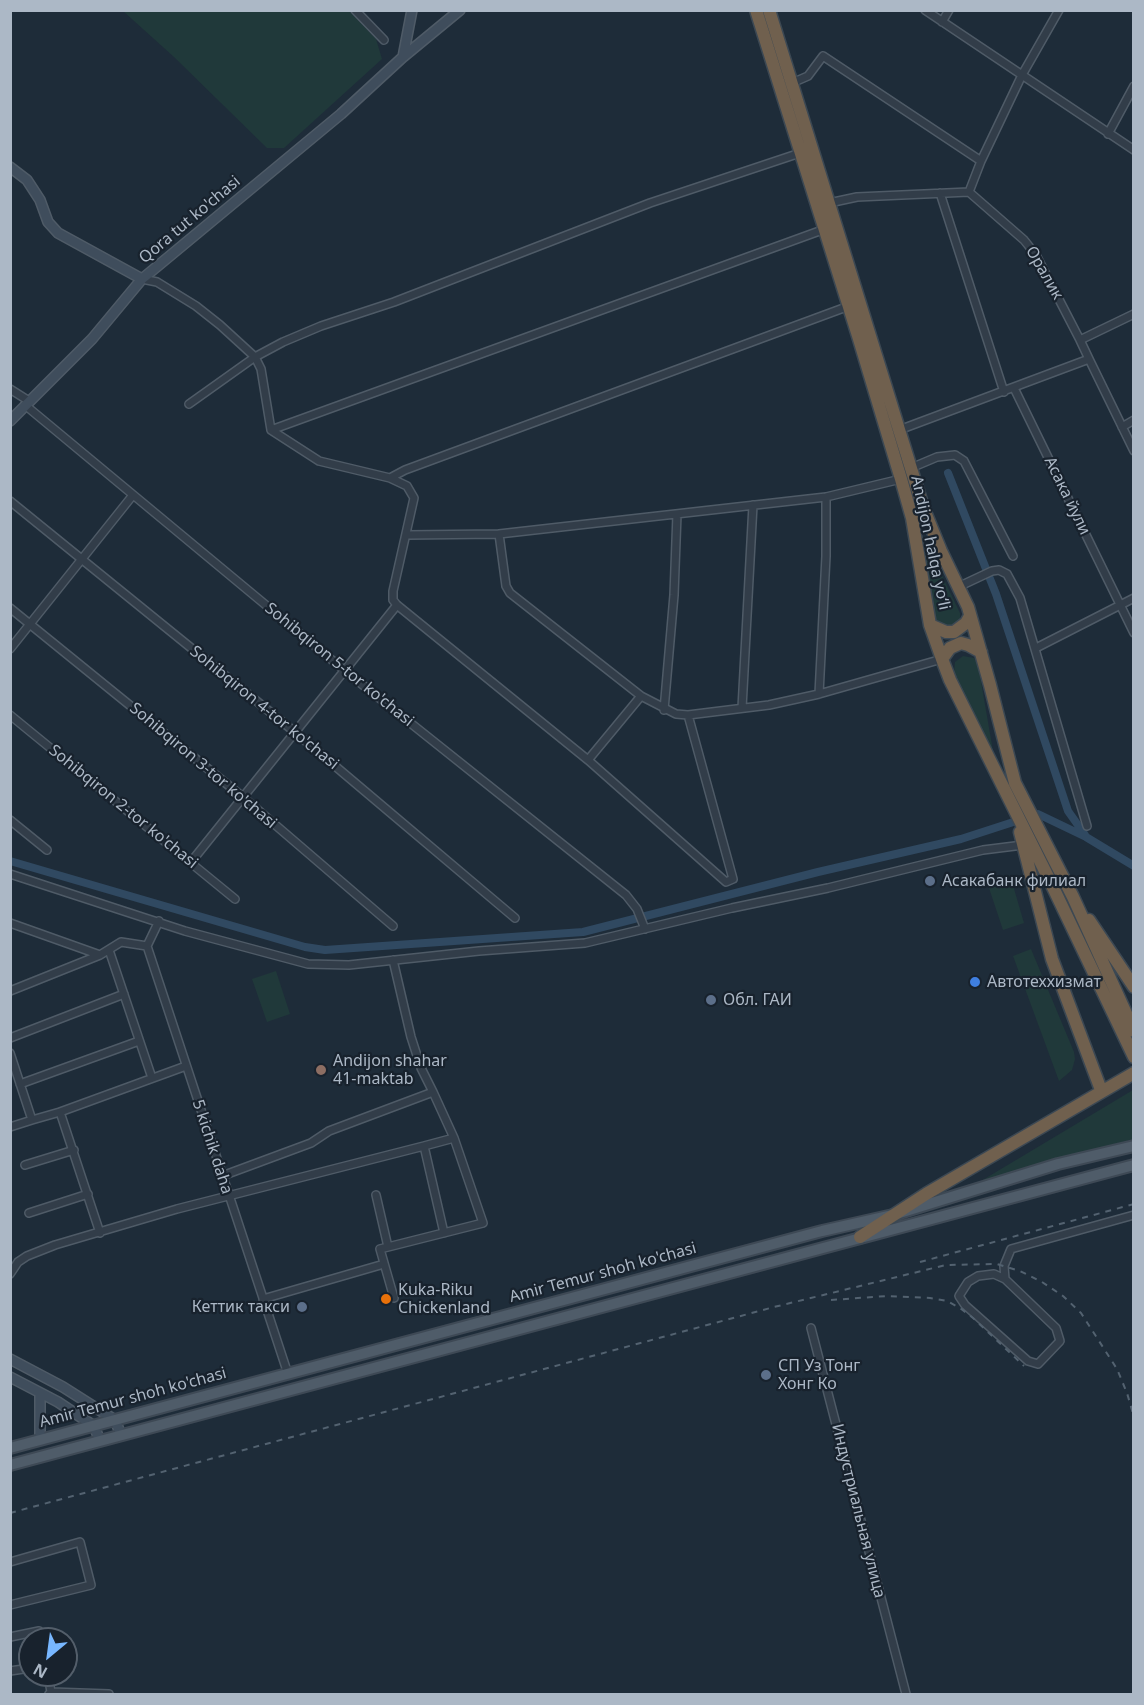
<!DOCTYPE html>
<meta charset="utf-8">
<style>
body{margin:0}
#map{position:relative;width:1144px;height:1705px;overflow:hidden;background:#1e2c39;font-family:"Noto Sans",sans-serif}
canvas{display:block}
.frame{position:absolute;inset:0;border:12px solid #acb8c6;pointer-events:none}
.north{position:absolute;left:18px;top:1627px;width:60px;height:60px;box-sizing:border-box;background:#18222d;border:2px solid #535e6a;border-radius:50%;rotate:209deg;font-size:16px;font-weight:700;line-height:24px;text-align:center;color:#acb8c6}
.north::after{content:'';display:block;margin:auto;width:21px;height:27px;background:#78b7ff;clip-path:polygon(50% 0,100% 100%,50% 72%,0 100%)}
</style>
<div id="map">
<canvas width="1144" height="1705"></canvas>
<div class="frame"></div>
<div class="north">N</div>
</div>
<script>
const g = document.querySelector('canvas').getContext('2d');
g.lineJoin = 'round';
function fillPath(path, color) { g.fillStyle = color; g.fill(path, 'evenodd'); }
const shape = rows => new Path2D(rows.map(r => 'M' + r).join(''));
function trace(path, color, width, dash) { g.strokeStyle = color; g.lineWidth = width; g.lineCap = dash ? 'butt' : 'round'; g.setLineDash(dash || []); g.stroke(path); }
function label(font, color, halo, rows, align = 'center') {
  g.font = font + ' "Noto Sans",sans-serif'; g.lineWidth = 4.5; g.setLineDash([]); g.textBaseline = 'middle'; g.strokeStyle = halo; g.fillStyle = color; for (const [text, x, y, turn = 0] of rows) {
    g.save(); g.translate(x, y); g.rotate((+turn || 0) * Math.PI / 180); g.textAlign = isNaN(turn) ? turn : align; if (halo) g.strokeText(text, 0, 0); g.fillText(text, 0, 0); g.restore();
  }
}
fillPath(shape([
 [123,11,349,11,376,39,382,59,284,148,267,148,174,57],
 [923,536,960,613,960,620,952,628,938,624,935,618],
 [963,656,974,658,978,664,993,751,954,673,955,662],
 [1010,875,1024,923,1003,930,987,882],
 [1031,949,1074,1052,1075,1059,1072,1070,1059,1081,1013,956],
 [276,971,290,1014,267,1022,252,979],
 [1133,1090,1133,1139,981,1181]
]), '#20393a');
trace(shape([
 [948,473,996,594,1068,811,1085,835],
 [10,861,305,947,325,950,583,932,818,872,961,839,1038,814,1086,837,1134,866]
]), '#304961', 8);
const street = shape([
 [355,10,384,40],
 [925,10,1134,150],
 [942,22,949,10],
 [792,83,808,76,823,56,981,161],
 [1108,134,1134,86],
 [969,192,1024,240,1036,255,1080,340],
 [940,193,1004,392],
 [829,203,857,197,969,192,981,161,1022,75,1059,10],
 [142,279,157,282,196,306,220,325,255,357,261,369,271,430,319,461,390,478,407,486,414,498,393,591,393,600,397,605,588,760,726,882,733,879,688,715],
 [1089,359,1080,340,1134,314],
 [1014,388,1134,633],
 [10,389,29,401],
 [189,404,255,357,283,342,321,326,394,302,650,203,800,153],
 [25,405,344,670,626,895,637,909,645,929],
 [1122,427,1134,420],
 [271,430,825,229],
 [899,430,1089,359,1134,451],
 [911,468,937,457,955,455,964,461,1013,556],
 [390,478,405,470,849,306],
 [10,501,296,733,515,918],
 [499,534,506,586,510,593,641,696,676,714,688,715,769,705,819,694,942,659],
 [407,535,499,534,826,497,901,479],
 [958,587,992,571,999,570,1007,574,1020,598,1087,826],
 [10,608,244,798,393,926],
 [1036,648,1134,598],
 [10,649,133,495],
 [819,694,826,556,826,497],
 [742,708,753,505],
 [664,710,674,595,677,514],
 [10,715,235,899],
 [588,760,641,696],
 [10,820,47,850],
 [191,862,397,605],
 [10,874,185,931,308,964,349,965,479,951,585,943,732,908,828,888,983,850,1023,845],
 [159,921,147,946,288,1374],
 [10,923,100,955,121,942,147,946],
 [109,950,152,1078],
 [393,960,411,1037,421,1068,433,1092],
 [10,991,100,955],
 [10,1038,124,994],
 [10,1053,32,1120,60,1112,100,1233],
 [20,1084,139,1041],
 [60,1112,186,1066],
 [10,1127,32,1120],
 [25,1165,74,1150],
 [222,1176,311,1143,329,1131,433,1092,454,1138,483,1223,380,1249,394,1298],
 [376,1195,388,1247],
 [29,1213,88,1194],
 [444,1233,424,1146,454,1138],
 [10,1274,18,1262,27,1256,55,1245,177,1209,424,1146],
 [1005,1279,994,1274,978,1276,968,1282,959,1296,965,1305,1028,1361,1038,1364,1060,1341,1056,1328,1005,1279,1004,1266,1011,1249,1134,1215],
 [263,1299,384,1264],
 [811,1328,906,1694],
 [10,1562,80,1542,91,1585,10,1605],
 [10,1637,39,1631,40,1639],
 [10,1671,30,1668],
 [48,1675,51,1692,49,1694],
 [51,1692,109,1694]
]);
const secondary = shape([
 [403,57,412,10],
 [10,167,27,180,40,200,48,222,58,233,142,279],
 [10,421,92,339,142,279,341,114,403,57,460,10],
 [10,1359,63,1387,115,1420,121,1435],
 [10,1377,58,1402,94,1426,100,1441],
 [40,1439,40,1393]
]);
const primary = shape([
 [10,1448,822,1231,893,1215,1058,1164,1134,1146],
 [10,1465,1134,1165]
]);
const highway = shape([
 [756,10,859,339,901,479,912,518,930,625,942,659,950,680,1050,881,1134,1057],
 [769,10,923,507,941,551,968,607,990,685,1015,783,1073,897,1134,1031],
 [930,625,946,632,954,632,966,623,970,616],
 [942,659,950,648,961,643,968,645,981,652],
 [1020,832,1052,959,1101,1090],
 [1089,920,1134,987],
 [860,1237,926,1194,1134,1073]
]);
trace(street, '#4f5b67', 10);
trace(secondary, '#4f5b67', 12);
trace(primary, '#3e4955', 14);
trace(highway, '#3c4853', 15);
trace(street, '#323d49', 7);
trace(secondary, '#3f4d5c', 9);
trace(primary, '#4f5c69', 10);
trace(highway, '#70604e', 12);
trace(shape([
 [920,1262,1134,1204],
 [831,1300,887,1296,930,1298,947,1301,960,1308,973,1318,1024,1366],
 [10,1513,774,1307,946,1265,997,1264,1020,1271,1042,1282,1063,1296,1081,1313,1117,1369,1127,1393,1134,1417]
]), '#536270', 2, [6, 6]);
for (const [x, y, r, color] of [
 [930,881,6,"#5c6f8a"],
 [975,982,6,"#3f7fe0"],
 [711,1000,6,"#5c6f8a"],
 [321,1070,6,"#8d6e63"],
 [386,1299,6,"#e8710a"],
 [302,1307,6,"#5c6f8a"],
 [766,1375,6,"#5c6f8a"]
]) { const dot = new Path2D(); dot.arc(x, y, r, 0, 2 * Math.PI); g.fillStyle = color; g.fill(dot); trace(dot, '#18222d', 2); }
label('16px', '#acb8c6', '#18222d', [
 ["Qora tut ko'chasi",190,220,-40],
 ["Оралик",1044,273,60],
 ["Асака йули",1067,496,64],
 ["Andijon halqa yo‘li",930,543,78],
 ["Sohibqiron 5-tor ko'chasi",339,665,39],
 ["Sohibqiron 4-tor ko'chasi",264,708,39],
 ["Sohibqiron 3-tor ko'chasi",203,766,40],
 ["Sohibqiron 2-tor ko'chasi",123,807,39],
 ["5 kichik daha",212,1147,72],
 ["Amir Temur shoh ko'chasi",603,1273,-15],
 ["Amir Temur shoh ko'chasi",133,1398,-15],
 ["Индустриальная улица",858,1511,76]
]);
label('16px', '#acb8c6', '#18222d', [
 ["Асакабанк филиал",942,881],
 ["Автотеххизмат",987,982],
 ["Обл. ГАИ",723,1000],
 ["Andijon shahar",333,1061],
 ["41-maktab",333,1079],
 ["Kuka-Riku",398,1290],
 ["Chickenland",398,1308],
 ["Кеттик такси",290,1307,"right"],
 ["СП Уз Тонг",778,1366],
 ["Хонг Ко",778,1384]
], 'left');
</script>
